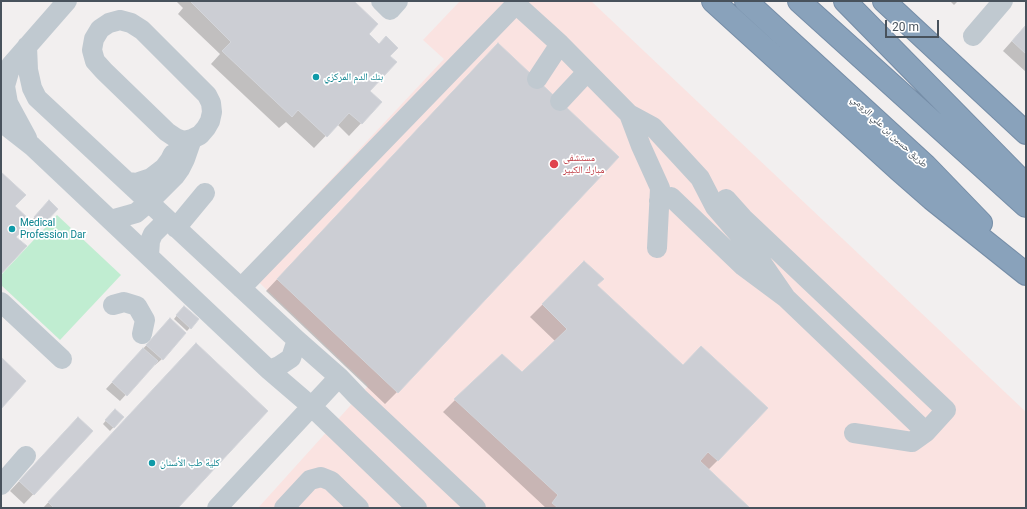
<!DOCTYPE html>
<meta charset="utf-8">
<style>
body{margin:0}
#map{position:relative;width:1027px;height:509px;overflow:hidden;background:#f2efef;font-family:Roboto,sans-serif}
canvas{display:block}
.frame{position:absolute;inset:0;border:2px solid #48525c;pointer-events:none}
.scale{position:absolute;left:885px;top:20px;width:54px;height:18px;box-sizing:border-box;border:2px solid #48525c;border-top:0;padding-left:5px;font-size:12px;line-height:14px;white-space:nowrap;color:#48525c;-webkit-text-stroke:3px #fff;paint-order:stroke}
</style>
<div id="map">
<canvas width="1027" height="509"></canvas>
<div class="frame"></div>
<div class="scale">20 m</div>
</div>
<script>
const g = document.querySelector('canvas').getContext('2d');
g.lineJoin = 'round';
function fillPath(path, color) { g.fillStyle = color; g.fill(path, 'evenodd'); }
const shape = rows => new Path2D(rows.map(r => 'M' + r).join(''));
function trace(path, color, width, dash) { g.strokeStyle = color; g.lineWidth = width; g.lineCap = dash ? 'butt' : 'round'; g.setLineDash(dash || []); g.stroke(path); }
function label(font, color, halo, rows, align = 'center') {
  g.font = font + ' Roboto,"Noto Naskh Arabic",sans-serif'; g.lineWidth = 3.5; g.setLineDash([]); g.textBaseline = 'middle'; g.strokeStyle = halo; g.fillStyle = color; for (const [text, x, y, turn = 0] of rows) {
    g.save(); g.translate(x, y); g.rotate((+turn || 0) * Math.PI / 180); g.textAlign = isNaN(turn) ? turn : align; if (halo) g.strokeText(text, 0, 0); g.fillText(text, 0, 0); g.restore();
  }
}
fillPath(shape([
 [460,1,591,1,1026,412,1026,508,258,508,368,386,246,270,444,59,423,40]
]), '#fae3e1');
fillPath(shape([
 [57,215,121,275,60,340,1,285,1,275]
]), '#c0edd1');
fillPath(shape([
 [176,1,352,1,367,34,389,56,368,91,381,102,349,136,337,124,314,148,286,122,279,128,211,64,220,54,178,14,183,8],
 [950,1,958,1,954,5],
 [1026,25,1026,72,1003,51],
 [486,56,397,392,385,404,266,291],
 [46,205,43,224,40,227,32,220],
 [584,263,596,285,718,460,708,470,749,508,546,508,443,412,455,400,522,374,555,341,530,317],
 [181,310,198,319,187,331,174,319],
 [164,326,185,333,162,359,155,365,154,364,120,401,106,389],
 [184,357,176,508,43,508],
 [115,410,123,417,110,431,103,424],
 [68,428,92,432,24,504,10,491]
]), '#0003');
const building = shape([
 [190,1,354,1,378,24,369,34,379,44,386,36,398,48,390,56,397,62,370,91,382,102,362,124,349,113,327,137,298,110,292,117,222,51,231,42,190,1],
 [1026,25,1026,54,1012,41,1026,25],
 [498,43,619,157,398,393,277,279,498,43],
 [1,172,26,195,15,206,31,221,16,237,27,246,1,274,1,172],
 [49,200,58,209,43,225,34,217,49,200],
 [584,261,604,279,597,285,683,365,701,346,768,408,718,461,708,452,700,461,750,508,558,508,552,503,558,495,454,399,502,354,522,372,567,329,542,304,584,261],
 [184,306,199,319,191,329,176,315,184,306],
 [170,318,186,333,163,360,146,345,170,318],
 [196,343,268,411,178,508,54,508,48,502,196,343],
 [143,348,158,361,127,396,112,382,143,348],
 [1,357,26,381,1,409,1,357],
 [115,409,124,417,114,428,105,420,115,409],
 [78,417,93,431,34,495,19,481,78,417]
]);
fillPath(building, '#ccced4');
trace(building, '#d3d5da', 1);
const highway = shape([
 [713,1,899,170,932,199,1026,274],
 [746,1,925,165,981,223],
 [799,1,1026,206],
 [845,1,1026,185],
 [884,1,1026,133]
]);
trace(highway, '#758da7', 24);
trace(shape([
 [381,1,390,10,398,1],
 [120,20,131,23,142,30,207,95,211,103,212,112,210,121,206,128,200,135,192,139,184,141,176,138,167,132,104,71,95,61,92,50,94,39,100,29,109,23,120,20],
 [973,36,1003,1],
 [27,46,28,70,32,88,37,98,297,340,339,377,358,397,476,508],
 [537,79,560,44],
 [560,101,587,72],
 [629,114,641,146,660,188,657,248],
 [1,122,32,146,269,370,311,406,417,508],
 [27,138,8,103,5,86,11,65,67,1],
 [128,182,136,183,151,178,164,168,170,160,173,154],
 [726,199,743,218,946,410,926,432,912,442,854,433],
 [659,201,671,197,743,266,786,298,926,432],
 [111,220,136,213,149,202,175,176,180,169,185,159,192,139],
 [176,228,205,193],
 [149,255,150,241,153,234,163,224,170,222],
 [241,288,516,4,560,44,629,114,653,127,700,178,715,207,755,253,786,298],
 [1,302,62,359],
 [113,305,124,302,137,306,145,320,142,334],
 [269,370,279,366,291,358,297,340],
 [1,485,26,456],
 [217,508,339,377],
 [284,508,310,480,321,477,331,481,359,508]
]), '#c0c9d0', 20);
trace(highway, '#89a2bb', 22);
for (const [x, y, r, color] of [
 [316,77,4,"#0f9aa8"],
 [554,164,5,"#e0444e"],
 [12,229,4,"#0f9aa8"],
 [152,463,4,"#0f9aa8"]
]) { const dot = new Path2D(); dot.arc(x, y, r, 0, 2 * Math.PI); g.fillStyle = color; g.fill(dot); trace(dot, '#fff', 1.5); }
label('10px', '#0d838f', '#fff', [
 ["بنك الدم المركزي",324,77],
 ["Medical",20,223],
 ["Profession Dar",20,235],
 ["كلية طب الأسنان",160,463]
], 'left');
label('10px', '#48525c', '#fff', [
 ["طريق حسين بن علي الرومي",889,132,43]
]);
label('10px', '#be3a42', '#fff', [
 ["مستشفى",563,158],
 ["مبارك الكبير",563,170]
], 'left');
</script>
